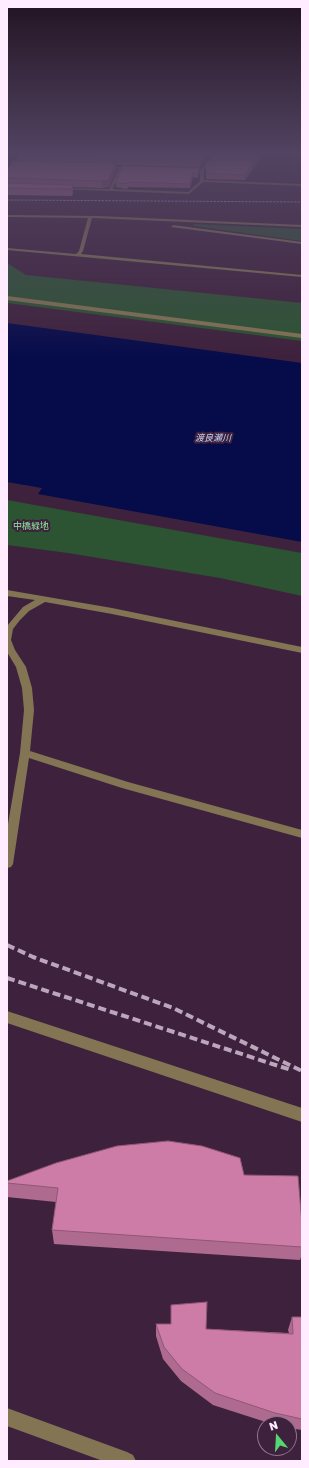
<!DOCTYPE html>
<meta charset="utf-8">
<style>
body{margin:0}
#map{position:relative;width:309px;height:1468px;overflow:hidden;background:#3e223d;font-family:"Golos Text",sans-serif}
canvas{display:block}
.frame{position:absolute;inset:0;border:8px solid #ffecfe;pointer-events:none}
.north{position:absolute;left:257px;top:1416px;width:40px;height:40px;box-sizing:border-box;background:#3e223d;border:1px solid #8b738a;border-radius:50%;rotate:342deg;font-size:11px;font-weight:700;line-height:16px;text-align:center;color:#ffecfe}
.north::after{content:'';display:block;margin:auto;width:14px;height:18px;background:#55d672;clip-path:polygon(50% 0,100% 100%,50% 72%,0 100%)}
</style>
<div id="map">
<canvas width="309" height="1468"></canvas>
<div class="frame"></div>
<div class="north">N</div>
</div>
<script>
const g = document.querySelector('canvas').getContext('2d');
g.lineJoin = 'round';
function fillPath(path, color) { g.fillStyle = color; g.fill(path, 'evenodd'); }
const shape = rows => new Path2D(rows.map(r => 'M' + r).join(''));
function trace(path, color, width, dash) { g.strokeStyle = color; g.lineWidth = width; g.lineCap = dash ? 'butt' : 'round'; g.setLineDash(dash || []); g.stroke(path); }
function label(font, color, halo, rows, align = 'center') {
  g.font = font + ' "Golos Text","Noto Sans JP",sans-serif'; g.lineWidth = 4; g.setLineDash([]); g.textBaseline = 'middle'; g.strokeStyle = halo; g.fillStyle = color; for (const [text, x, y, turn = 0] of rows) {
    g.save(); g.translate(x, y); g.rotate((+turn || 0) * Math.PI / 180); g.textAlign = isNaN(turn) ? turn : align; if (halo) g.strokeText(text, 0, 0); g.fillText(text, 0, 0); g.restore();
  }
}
fillPath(shape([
 [195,224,302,229,302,241,194,226,193,225],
 [7,263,26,275,302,303,302,341,7,303],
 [7,500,302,553,302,596,220,578,68,553,7,545]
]), '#2c5332');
fillPath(shape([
 [7,323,302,363,302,542,38,494,42,488,7,482]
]), '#060b4a');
fillPath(shape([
 [213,153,217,153,204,170,204,180,302,184,302,186,203,182,189,194,59,189,61,188,109,189,118,169,102,168,103,166,137,168,122,169,113,189,188,192,200,181,200,170,213,153],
 [7,215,99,216,302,225,302,227,92,218,83,251,81,254,302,275,302,277,7,250,7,248,76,254,79,251,88,218,7,217,7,215],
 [173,225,302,242,302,244,171,227,173,225],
 [7,296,302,334,302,338,7,300,7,296],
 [7,590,112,608,302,647,302,653,112,614,45,602,29,611,20,620,13,629,11,640,15,650,26,667,32,688,34,710,30,751,128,782,302,830,302,838,122,788,29,758,13,864,11,867,7,868,7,830,20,753,24,710,22,688,16,667,7,652,7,626,23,607,35,600,7,596,7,590],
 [7,1011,302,1108,302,1122,7,1023,7,1011],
 [7,1408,127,1452,133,1455,136,1461,103,1461,7,1426,7,1408]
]), '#837554');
trace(shape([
 [7,200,302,202]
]), '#bca6bb', 1, [2.5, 1]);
trace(shape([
 [7,945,33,957,173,1008,302,1071],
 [7,978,291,1070]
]), '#bca6bb', 4, [8, 4]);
fillPath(shape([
 [211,153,200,167,116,165,116,170,109,187,102,188,73,187,73,192,72,196,7,195,7,170,17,161,17,157],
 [264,153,245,180,206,179,206,165],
 [199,168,198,178,193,177,190,188,128,187,127,189,116,187,116,182],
 [244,1175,302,1224,302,1254,300,1260,54,1244,52,1230,56,1202,7,1197,7,1181],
 [171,1305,206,1329,289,1333,288,1330,292,1317,302,1317,302,1430,289,1428,289,1424,272,1424,213,1405,181,1381,163,1359,156,1336,156,1324,171,1324]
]), '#af6b8f');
fillPath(shape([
 [208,153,211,153,200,167,200,162],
 [260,153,264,153,245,180,245,175],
 [116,163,116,170,109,187,102,188,101,181],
 [193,173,193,177,190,188,190,184],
 [73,185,73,192,72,196,72,189]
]), '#8f5774');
const building = shape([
 [21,153,208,153,200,162,17,157,21,153],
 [215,153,260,153,245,175,206,173,206,165,215,153],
 [13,161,116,163,108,180,101,181,7,178,7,170,13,161],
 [122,166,199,168,199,174,193,173,190,184,128,182,127,184,116,182,122,166],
 [7,183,73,185,72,189,7,188,7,183],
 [168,1141,202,1146,240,1158,244,1175,298,1176,302,1224,302,1247,52,1230,58,1188,7,1183,7,1181,56,1163,117,1146,168,1141],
 [207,1302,206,1329,293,1334,292,1317,302,1317,302,1419,275,1413,215,1393,182,1369,164,1347,156,1324,171,1324,171,1305,207,1302]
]);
fillPath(building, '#cc7ca6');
trace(building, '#8f5774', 1);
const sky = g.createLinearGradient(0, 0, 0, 358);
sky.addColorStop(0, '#221322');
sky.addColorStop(0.43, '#524462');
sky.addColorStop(1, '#52446200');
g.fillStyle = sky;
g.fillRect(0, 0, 309, 358);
label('italic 9px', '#c0cff6', '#3e223d', [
 ["渡良瀬川",213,438]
]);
label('9px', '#8eed9d', '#3e223d', [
 ["中橋緑地",31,526]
]);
</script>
